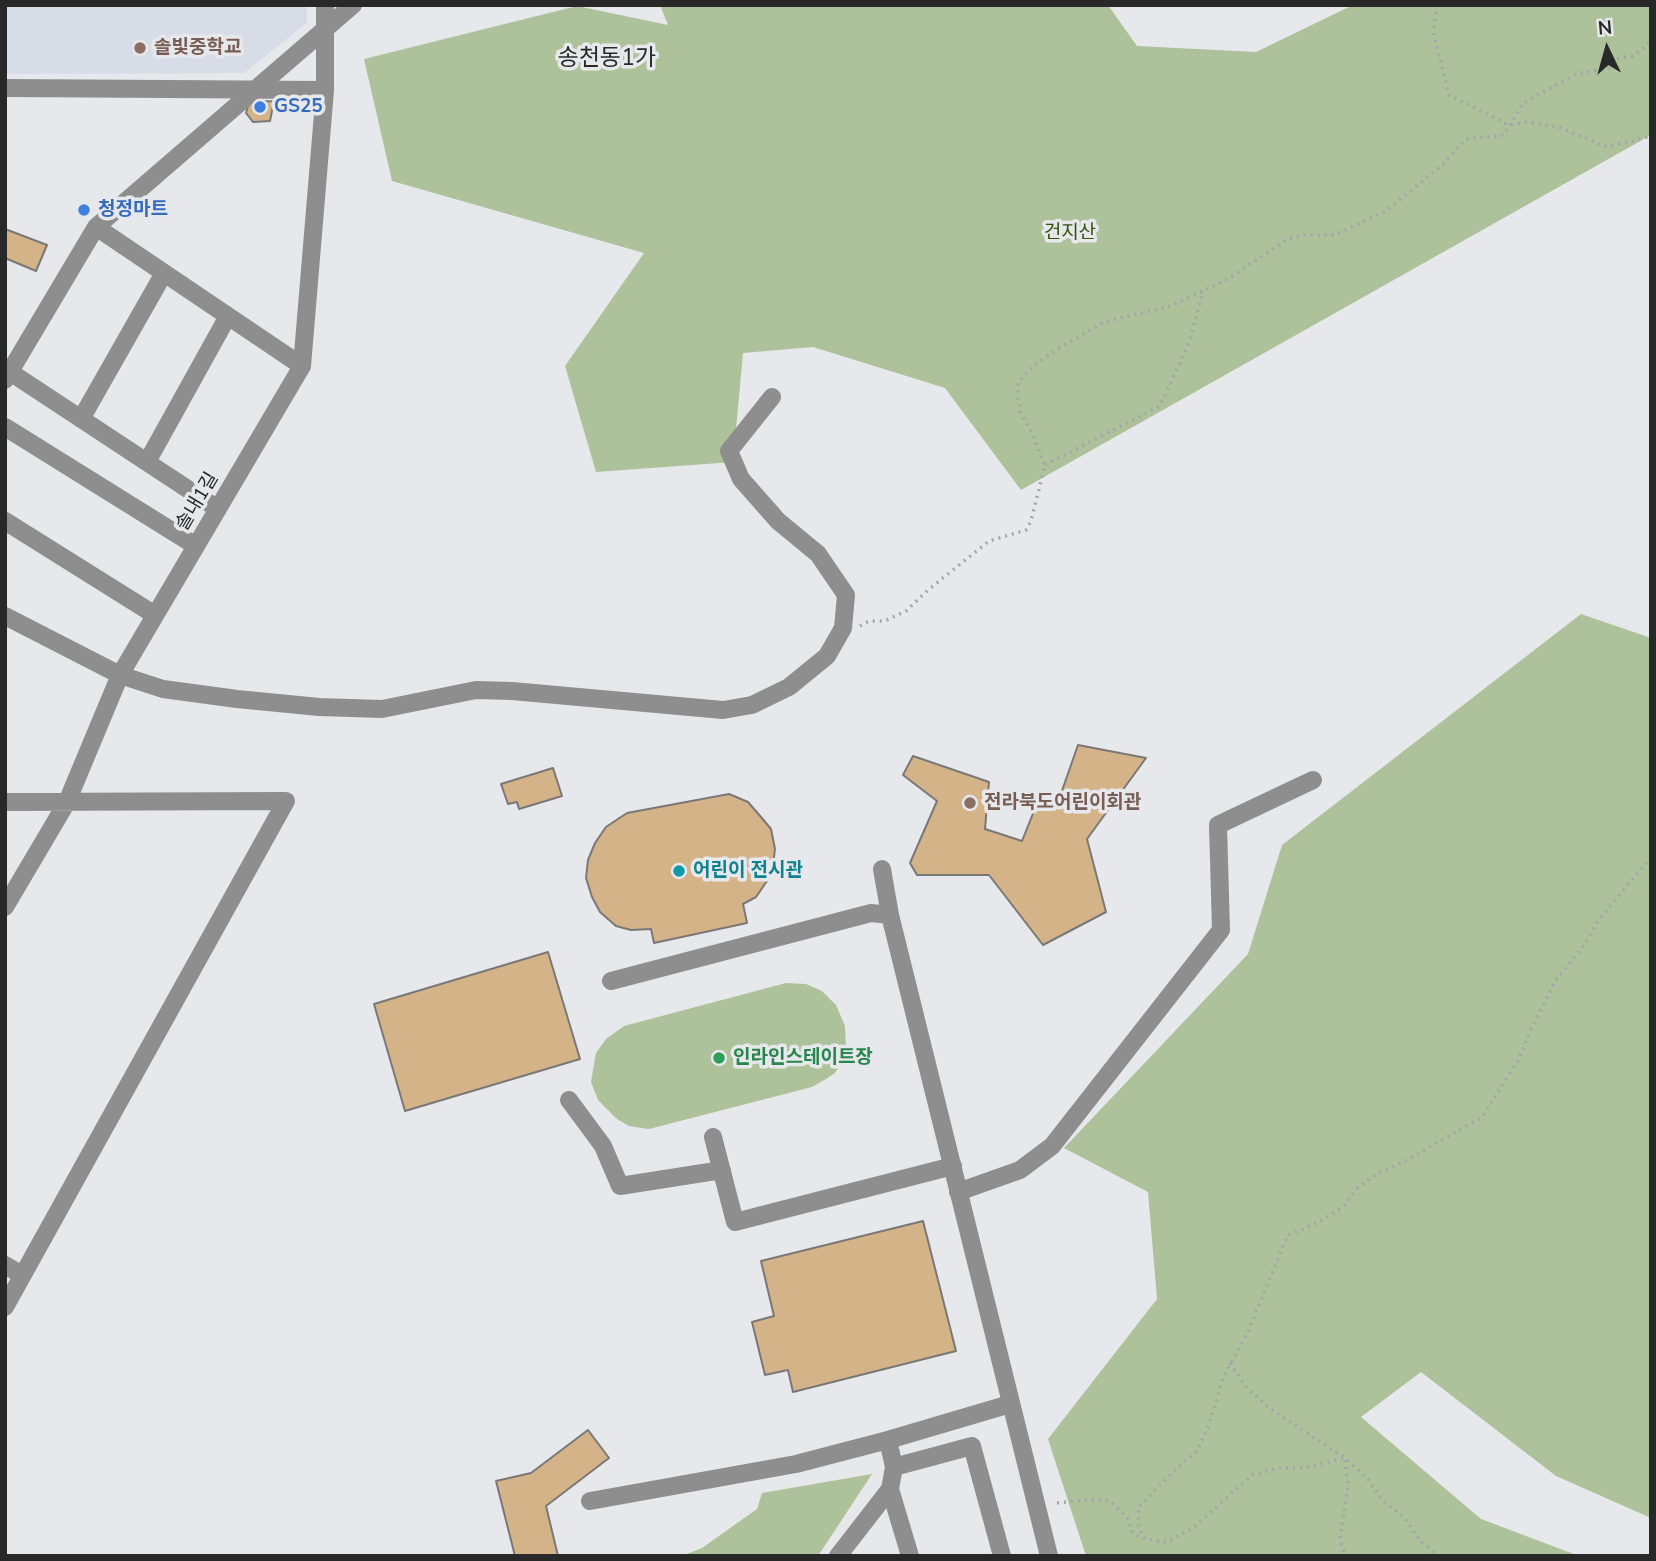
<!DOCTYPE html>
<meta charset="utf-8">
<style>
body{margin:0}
#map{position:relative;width:1656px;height:1561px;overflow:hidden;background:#e7e8eb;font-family:"Nunito Sans",sans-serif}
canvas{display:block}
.frame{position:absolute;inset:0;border:7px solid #282829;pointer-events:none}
.north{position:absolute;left:1572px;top:14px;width:70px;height:70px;-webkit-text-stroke:5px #e7e8eb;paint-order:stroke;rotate:355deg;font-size:19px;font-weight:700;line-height:28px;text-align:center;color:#282829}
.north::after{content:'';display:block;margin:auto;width:24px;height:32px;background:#282829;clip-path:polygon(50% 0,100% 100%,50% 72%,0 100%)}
</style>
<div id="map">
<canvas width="1656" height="1561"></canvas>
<div class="frame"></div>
<div class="north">N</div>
</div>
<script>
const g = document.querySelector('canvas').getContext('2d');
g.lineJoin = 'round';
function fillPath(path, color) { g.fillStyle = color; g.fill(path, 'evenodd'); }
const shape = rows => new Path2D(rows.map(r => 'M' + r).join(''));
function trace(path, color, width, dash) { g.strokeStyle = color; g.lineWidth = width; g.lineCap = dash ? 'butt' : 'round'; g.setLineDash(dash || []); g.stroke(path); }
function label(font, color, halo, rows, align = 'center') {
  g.font = font + ' "Nunito Sans","Noto Sans KR",sans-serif'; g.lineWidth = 7; g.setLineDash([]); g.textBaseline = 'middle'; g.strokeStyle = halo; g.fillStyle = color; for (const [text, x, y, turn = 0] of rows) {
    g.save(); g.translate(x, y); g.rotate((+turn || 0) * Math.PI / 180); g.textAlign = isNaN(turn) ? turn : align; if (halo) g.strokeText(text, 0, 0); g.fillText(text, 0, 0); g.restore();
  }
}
fillPath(shape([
 [5,5,307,5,307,23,244,73,5,74]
]), '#d7dce6');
fillPath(shape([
 [660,5,1108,5,1137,46,1256,52,1353,5,1651,5,1651,135,1021,490,945,388,813,347,743,353,733,462,596,472,565,366,644,253,392,181,364,59,577,6,668,25],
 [1581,614,1651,638,1651,1518,1556,1476,1421,1372,1361,1417,1481,1519,1579,1556,1086,1556,1048,1439,1157,1299,1148,1192,1064,1148,1248,954,1282,845],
 [786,983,806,984,822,991,836,1005,845,1026,846,1049,841,1063,835,1073,826,1079,812,1087,649,1129,629,1126,617,1119,598,1100,591,1082,596,1053,606,1039,624,1026],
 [872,1474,818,1556,682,1556,702,1548,757,1509,762,1493]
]), '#adc19a');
const building = shape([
 [274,101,270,121,253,122,246,113,249,102,274,101],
 [5,229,47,245,36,271,5,258,5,229],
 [1078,745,1146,758,1087,839,1106,912,1043,945,989,875,917,875,910,863,937,801,903,775,913,756,989,782,985,829,1022,841,1040,796,1057,805,1078,745],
 [553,768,562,796,519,809,517,802,508,804,501,784,553,768],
 [729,794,748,802,761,817,771,829,775,849,773,865,767,881,756,897,743,904,747,923,654,943,651,929,631,930,616,926,600,912,592,897,586,878,588,860,595,843,606,827,627,813,729,794],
 [548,952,580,1059,405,1111,374,1004,548,952],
 [923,1221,956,1351,793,1392,788,1370,765,1375,752,1322,774,1316,761,1261,923,1221],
 [588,1430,609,1458,546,1506,558,1556,515,1556,496,1481,531,1473,588,1430]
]);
fillPath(building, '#d5b389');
trace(building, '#7a7876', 2);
trace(shape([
 [1436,5,1434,34,1449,95,1509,125,1527,122,1558,127,1607,147,1651,136],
 [1045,465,1160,406,1189,343,1203,291],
 [860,626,869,621,885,621,906,611,928,590,989,541,1026,530,1031,521,1045,465,1030,429,1021,414,1018,399,1018,383,1029,370,1051,353,1104,322,1171,306,1203,291,1228,279,1288,239,1304,235,1334,235,1386,211,1443,164,1466,139,1504,135,1523,103,1578,73,1608,69,1616,59,1633,56,1647,45,1651,38],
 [1230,1363,1247,1388,1269,1408,1345,1458,1367,1478,1383,1501,1404,1517,1421,1542,1439,1556],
 [1345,1460,1348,1485,1340,1539,1345,1556],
 [1057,1503,1096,1499,1110,1501,1128,1519,1133,1533,1145,1539,1166,1542,1193,1528,1252,1475,1279,1468,1307,1467,1345,1458],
 [1145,1539,1139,1527,1138,1508,1176,1469,1197,1451,1209,1425,1224,1376,1248,1332,1287,1236,1319,1222,1344,1206,1358,1188,1373,1176,1405,1161,1482,1117,1519,1059,1531,1029,1556,980,1585,944,1598,921,1651,857]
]), '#a5a5a8', 3.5, [2, 5]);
trace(shape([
 [5,88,325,90],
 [96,227,302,366],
 [10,372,218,509],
 [5,380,96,227,353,5],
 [81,419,164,273],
 [5,427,196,546],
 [147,462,228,316],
 [5,521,155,615],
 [5,616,120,675,163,689,237,699,319,707,382,709,476,690,512,691,723,710,752,705,789,687,827,656,843,628,846,595,818,554,778,521,741,479,729,451,772,397],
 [5,802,286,801,5,1307],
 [5,907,67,802,120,675,302,366,325,90,325,5],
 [890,915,1049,1556],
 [611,981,871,913,890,915,882,869],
 [569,1100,603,1146,620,1186,722,1170],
 [713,1137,735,1222,953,1166],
 [958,1192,1020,1170,1052,1146,1221,930,1218,825,1313,780],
 [5,1265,22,1275],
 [894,1467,972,1446,1002,1556],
 [590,1501,796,1464,888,1440],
 [838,1556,890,1489],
 [910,1556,890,1489,894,1467,888,1440,1010,1404]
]), '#8f8e8e', 18);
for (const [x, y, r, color] of [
 [140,48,7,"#8d6e63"],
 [260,107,7,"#3f7fe0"],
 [84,210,7,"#3f7fe0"],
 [970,803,7,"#8d6e63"],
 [679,871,7,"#0f9aa8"],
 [719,1058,7,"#2e9e5b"]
]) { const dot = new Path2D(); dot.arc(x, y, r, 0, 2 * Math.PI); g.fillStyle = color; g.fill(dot); trace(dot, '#e7e8eb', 2.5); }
label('bold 19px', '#785e54', '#e7e8eb', [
 ["솔빛중학교",154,48],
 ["전라북도어린이회관",984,803]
], 'left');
label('bold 19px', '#366cbe', '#e7e8eb', [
 ["GS25",274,107],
 ["청정마트",98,210]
], 'left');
label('19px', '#35510c', '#e7e8eb', [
 ["건지산",1070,233]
]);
label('19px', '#282829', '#e7e8eb', [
 ["솔내1길",198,502,-59]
]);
label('bold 19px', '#0d838f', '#e7e8eb', [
 ["어린이 전시관",693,871]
], 'left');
label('bold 19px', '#27864d', '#e7e8eb', [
 ["인라인스테이트장",733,1058]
], 'left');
label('23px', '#282829', '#e7e8eb', [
 ["송천동1가",607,59]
]);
</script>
